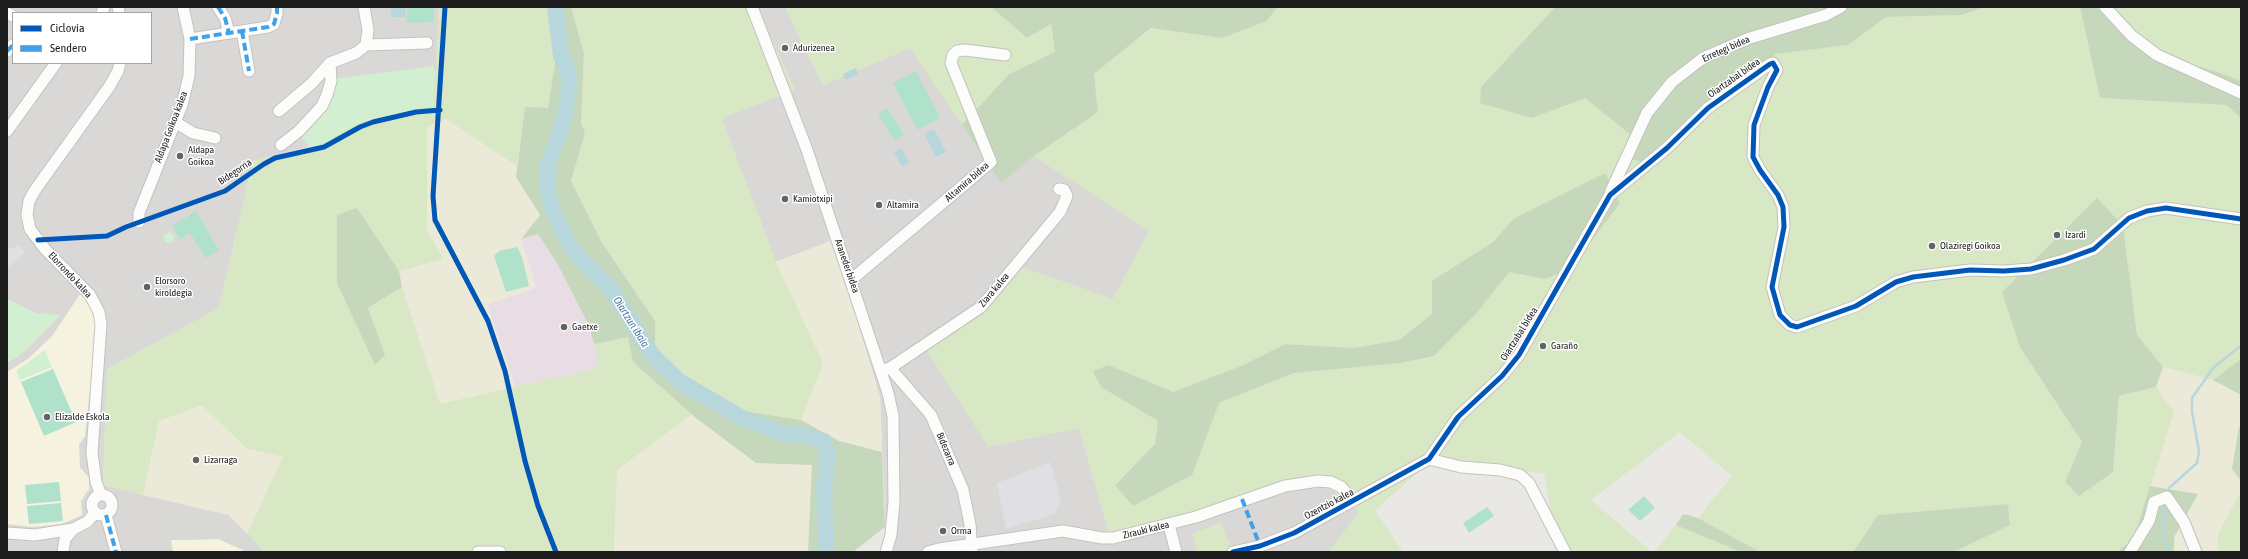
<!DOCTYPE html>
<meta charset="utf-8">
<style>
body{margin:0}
#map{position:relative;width:2248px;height:559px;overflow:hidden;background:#eae8e5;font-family:"Asap Condensed",sans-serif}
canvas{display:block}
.frame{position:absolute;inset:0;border:8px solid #1c1c1c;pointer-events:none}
.legend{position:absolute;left:12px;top:12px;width:140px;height:52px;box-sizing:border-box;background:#fff;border:1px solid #a4a4a4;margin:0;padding:5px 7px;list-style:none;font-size:12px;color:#1c1c1c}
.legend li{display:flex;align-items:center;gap:8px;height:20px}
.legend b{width:20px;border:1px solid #a4a4a4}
</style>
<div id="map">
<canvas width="2248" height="559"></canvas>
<div class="frame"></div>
<ul class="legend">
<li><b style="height:5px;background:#0057b8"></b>Ciclovía</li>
<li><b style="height:5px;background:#3da2ea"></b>Sendero</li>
</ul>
</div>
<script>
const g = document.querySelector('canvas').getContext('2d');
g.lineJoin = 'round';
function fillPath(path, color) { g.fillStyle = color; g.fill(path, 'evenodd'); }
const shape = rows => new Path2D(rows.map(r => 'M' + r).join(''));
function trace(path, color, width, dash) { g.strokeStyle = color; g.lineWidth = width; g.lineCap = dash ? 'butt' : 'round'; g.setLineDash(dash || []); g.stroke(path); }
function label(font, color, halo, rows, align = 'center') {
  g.font = font + ' "Asap Condensed",sans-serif'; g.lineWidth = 3; g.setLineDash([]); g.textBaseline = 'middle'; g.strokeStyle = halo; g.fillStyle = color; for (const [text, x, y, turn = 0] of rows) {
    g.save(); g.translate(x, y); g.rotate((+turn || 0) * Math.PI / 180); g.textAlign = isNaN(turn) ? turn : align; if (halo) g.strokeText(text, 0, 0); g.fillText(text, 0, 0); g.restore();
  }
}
fillPath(shape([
 [7,7,439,7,436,71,334,79,335,95,311,146,253,161,219,308,107,369,103,485,229,515,265,552,7,552],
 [13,13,151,13,151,63,13,63],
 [757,7,785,7,823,85,910,48,1001,182,1034,156,1149,231,1113,299,1023,268,1079,428,1109,532,1214,510,1313,474,1359,512,1329,552,887,552,880,397,833,240,776,262,721,118,795,90]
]), '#d9d8d6');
fillPath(shape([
 [538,234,557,263,589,326,600,368,515,387,487,304,536,288,521,239]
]), '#e8dde4');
fillPath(shape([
 [81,293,88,299,96,315,96,334,85,436,79,445,80,467,89,478,89,489,81,501,82,515,62,524,32,527,7,524,7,372,28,359,52,336],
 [219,539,247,552,173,552,171,540]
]), '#f5f3df');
fillPath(shape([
 [217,289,215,305,129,353,125,345],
 [936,492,936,520,912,524,916,493],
 [169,514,224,522,247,534,265,552,247,552,219,539,171,540],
 [1063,538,1090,544,1089,552,1045,552,1046,545],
 [1033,539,1034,547,996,552,994,545],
 [1094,542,1113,543,1114,549,1093,549]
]), '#d8d8d6');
fillPath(shape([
 [446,119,517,166,516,177,540,215,521,239,536,288,487,304,515,387,440,404,399,271,444,259,427,231,427,128],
 [833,240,880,397,882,452,839,441,801,420,823,363,776,262],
 [2163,367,2213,380,2241,395,2241,422,2232,469,2241,481,2241,491,2217,536,2219,552,2174,552,2174,537,2198,494,2150,486,2174,412,2156,387],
 [202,405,246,448,283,457,247,534,229,515,143,495,159,421],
 [692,414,756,463,812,465,808,552,614,552,617,470]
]), '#ebead8');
fillPath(shape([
 [439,7,548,7,556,57,548,109,525,108,517,166,446,119,427,127,427,231,444,259,399,271,357,208,337,283,384,354,368,308,402,287,440,404,599,368,594,344,628,336,633,362,692,414,617,470,614,552,265,552,247,534,283,457,246,448,202,405,159,421,143,495,103,485,107,369,219,308,253,161,325,144,350,126,364,121,419,111,436,71],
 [571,7,757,7,795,90,722,118,776,262,823,363,801,420,718,407,655,351,655,321,601,241,571,181,585,133,581,123,584,53],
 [785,7,991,7,1027,38,1051,24,1055,52,1009,74,962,125,910,48,823,85],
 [1277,7,1555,7,1481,87,1532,118,1585,97,1632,136,1650,164,1776,54,1848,45,1886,17,1961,15,1985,7,2080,7,2100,98,2226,105,2241,118,2241,359,2213,380,2163,367,2137,335,2123,226,2020,347,2082,442,2065,482,2113,472,2119,396,2156,387,2174,412,2134,538,2117,552,1954,552,2010,525,2008,504,1878,515,1853,552,1760,552,1698,518,1732,476,1680,432,1591,500,1652,552,1558,552,1544,473,1426,465,1375,510,1403,552,1329,552,1359,512,1313,474,1214,510,1109,532,1079,428,988,447,924,346,1023,268,1113,299,1149,231,1034,156,1098,112,1094,74,1152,28,1222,38,1267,21],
 [1605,173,1545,279,1509,271,1476,314,1434,356,1401,363,1294,373,1219,403,1115,484,1155,444,1158,421,1101,387,1109,365,1173,392,1241,366,1285,344,1354,348,1399,340,1432,314,1433,281,1493,242,1513,219],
 [2096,7,2241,7,2241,81,2218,72,2144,50],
 [2241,491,2241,552,2219,552,2217,536],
 [1221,522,1231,549,1218,552,1198,552,1192,534],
 [1676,525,1741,552,1654,552]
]), '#d8e7c4');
fillPath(shape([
 [548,7,571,7,584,53,581,123,585,133,571,181,601,241,655,321,655,351,718,407,801,420,839,441,882,452,885,527,853,552,808,552,812,465,756,463,696,418,633,362,628,337,594,344,589,326,557,263,538,234,521,239,540,215,516,177,525,107,548,108,556,57],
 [991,7,1277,7,1267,21,1222,38,1151,28,1094,74,1098,112,1034,156,1001,183,962,125,1009,74,1055,52,1051,24,1027,38],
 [1555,7,1985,7,1961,15,1886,17,1848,45,1776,54,1650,164,1631,159,1632,136,1585,98,1532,118,1480,103,1481,87],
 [2080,7,2096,7,2144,50,2218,72,2241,81,2241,118,2226,105,2100,98],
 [1605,173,1620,203,1570,269,1545,279,1509,272,1476,314,1434,356,1401,363,1294,373,1219,403,1192,475,1133,506,1115,485,1155,444,1158,421,1101,387,1093,371,1109,365,1173,392,1241,366,1285,344,1354,348,1399,340,1432,314,1432,281,1493,242,1513,219],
 [2097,198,2123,226,2137,335,2163,367,2156,387,2119,396,2113,472,2079,496,2065,482,2082,442,2020,347,2002,292],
 [357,208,399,271,402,287,368,308,385,355,375,365,337,283,337,215],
 [2241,359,2241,395,2213,380],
 [2239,427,2241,427,2241,481,2232,469],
 [2150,486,2198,494,2174,537,2174,552,2117,552,2134,538],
 [2008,504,2010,525,1954,552,1853,552,1878,515],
 [1683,514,1698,518,1760,552,1741,552,1676,525]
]), '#c6d8bb');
fillPath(shape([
 [434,66,434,108,364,121,350,126,325,144,309,147,300,136,321,113,335,93,334,79],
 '163.5 238a5.5 5.5 0 1 1 11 0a5.5 5.5 0 1 1-11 0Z',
 [7,299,36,313,61,315,25,351,7,364],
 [45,350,52,367,20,380,16,371]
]), '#d2f0d1');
fillPath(shape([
 [407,7,434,7,434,22,407,23],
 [916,71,940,118,917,130,893,83],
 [887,108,904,134,895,141,878,114],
 [196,211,219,250,206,258,190,233,180,239,172,226],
 [517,247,522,257,529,286,506,292,494,256,499,251],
 [53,369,76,422,44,436,21,382],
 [59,482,61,501,27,504,25,485],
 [1644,496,1655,508,1640,521,1628,510],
 [61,503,63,521,29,524,27,506],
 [1487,507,1494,516,1469,533,1463,523]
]), '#b0e1ca');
fillPath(shape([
 [19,245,25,253,7,268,7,250],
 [1050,462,1061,499,1055,514,1006,529,997,483]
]), '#dfdfe4');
fillPath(shape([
 [391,7,405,7,406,17,391,17],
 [856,68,858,74,846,80,843,74],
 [934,129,946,152,936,157,924,134],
 [902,148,909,163,902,167,894,152]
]), '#b8d7dd');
trace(shape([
 [2169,488,2197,463,2199,451,2192,412,2192,398,2214,367,2241,346],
 [2163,507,2164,540,2169,552]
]), '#b8d7dd', 2.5);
trace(shape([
 [555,7,561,56,567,67,570,81,564,120,548,164,547,186,550,203,568,243,579,257,611,289,652,355,679,381,742,418,783,433,807,436,824,441,828,457,824,489,826,552]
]), '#b8d7dd', 16);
const minor = shape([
 [118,7,119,13],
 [218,7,225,18,229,33],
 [364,7,368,30,366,45],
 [752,7,807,150,888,393,893,416,894,502,891,535,886,552],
 [2105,7,2132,36,2157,55,2241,93],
 [7,13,13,16],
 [102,13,104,7],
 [242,31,249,71],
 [190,39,268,27,274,24,277,13,277,7],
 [7,51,13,45],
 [279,111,312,83,330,63,356,53,366,45,427,43],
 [175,122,193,133,215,138],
 [7,131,56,63],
 [281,145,299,131,322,106,327,95,331,81,330,63],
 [1611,191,1647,113,1672,82,1703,58,1747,39,1826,15,1841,7],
 [139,222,139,213,182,105,189,76,190,39,183,7],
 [851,280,991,162,951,63,953,55,957,51,965,50,1005,55],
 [890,368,981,307,1060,212,1067,196,1064,190,1059,189],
 [883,370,890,368,931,415,963,490,970,524,972,552],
 [1429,459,1461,467,1500,470,1520,475,1529,483,1565,552],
 '92 505a10 10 0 1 1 20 0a10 10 0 1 1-20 0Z',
 [101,495,96,482,92,453,101,324,99,312,90,295,45,249,30,229,27,215,29,201,35,190,109,87,118,71,120,63],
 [106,515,116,552],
 [1169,525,1176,552],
 [7,533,35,535,73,529,87,522,95,513],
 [63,552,65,539,73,529],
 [478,552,500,552],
 [928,552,939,549,1063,531,1102,538,1113,538,1196,517,1285,486,1318,481,1331,482,1341,487,1353,500],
 [1233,552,1260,546,1294,533,1429,459,1458,417,1502,376,1519,355,1610,195,1667,148,1708,108,1770,64,1773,63,1777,70,1768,87,1754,125,1753,157,1760,170,1778,195,1783,207,1784,227,1772,287,1780,315,1790,325,1797,327,1856,306,1896,282,1913,277,1970,270,2004,271,2031,269,2064,260,2094,249,2129,218,2147,211,2166,208,2241,219],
 [2130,552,2149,521,2154,502,2167,497,2184,522,2196,552]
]);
trace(minor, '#c3c2c1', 13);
trace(minor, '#fcfcfb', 11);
trace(shape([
 [218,7,225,18,229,33],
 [242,31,249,71],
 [190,39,268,27,274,24,277,13,277,7],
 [7,51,13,45],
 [1242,499,1260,546],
 [106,515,116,552]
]), '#3da2ea', 4, [8, 4]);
trace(shape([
 [445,7,433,196,435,220,488,321,505,371,525,461,538,506,556,552],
 [38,240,107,236,126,227,225,191,264,164,275,158,324,147,360,127,373,122,416,112,440,110],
 [1233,552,1260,546,1294,533,1429,459,1458,417,1502,376,1519,355,1610,195,1667,148,1708,108,1770,64,1773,63,1777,70,1768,87,1754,125,1753,157,1760,170,1778,195,1783,207,1784,227,1772,287,1780,315,1790,325,1797,327,1856,306,1896,282,1913,277,1970,270,2004,271,2031,269,2064,260,2094,249,2129,218,2147,211,2166,208,2241,219]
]), '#0057b8', 5);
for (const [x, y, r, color] of [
 [785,48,4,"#646362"],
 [180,156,4,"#646362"],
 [785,199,4,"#646362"],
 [879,205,4,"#646362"],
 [2057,235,4,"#646362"],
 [1932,246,4,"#646362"],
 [147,287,4,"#646362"],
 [564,327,4,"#646362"],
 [1543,346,4,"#646362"],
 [47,417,4,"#646362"],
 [196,460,4,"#646362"],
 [943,531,4,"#646362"]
]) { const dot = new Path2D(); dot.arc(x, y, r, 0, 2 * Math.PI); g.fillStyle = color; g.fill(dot); trace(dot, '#fff', 1.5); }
label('10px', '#1c1c1c', '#fff', [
 ["Adurizenea",793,48],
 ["Aldapa",188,150],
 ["Goikoa",188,162],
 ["Kamiotxipi",793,199],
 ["Altamira",887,205],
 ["Izardi",2065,235],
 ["Olaziregi Goikoa",1940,246],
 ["Elorsoro",155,281],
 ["kiroldegia",155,293],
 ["Gaetxe",572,327],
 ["Garaño",1551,346],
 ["Elizalde Eskola",55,417],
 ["Lizarraga",204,460],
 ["Orma",951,531]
], 'left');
label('10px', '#1c1c1c', '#fff', [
 ["Erretegi bidea",1726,49,-24],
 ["Oiartzabal bidea",1734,78,-35],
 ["Aldapa Goikoa kalea",171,127,-69],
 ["Bidegorria",235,172,-34],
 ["Altamira bidea",967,182,-41],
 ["Araneder bidea",847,266,71],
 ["Elorrondo kalea",70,275,47],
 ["Ziara kalea",994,290,-50],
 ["Oiartzabal bidea",1519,334,-58],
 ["Bidezarra",946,449,67],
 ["Ozentzio kalea",1329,504,-28],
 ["Zirauki kalea",1146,530,-14]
]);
label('italic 11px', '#4979a0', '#fff', [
 ["Oiartzun ibaia",631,322,58]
]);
</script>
